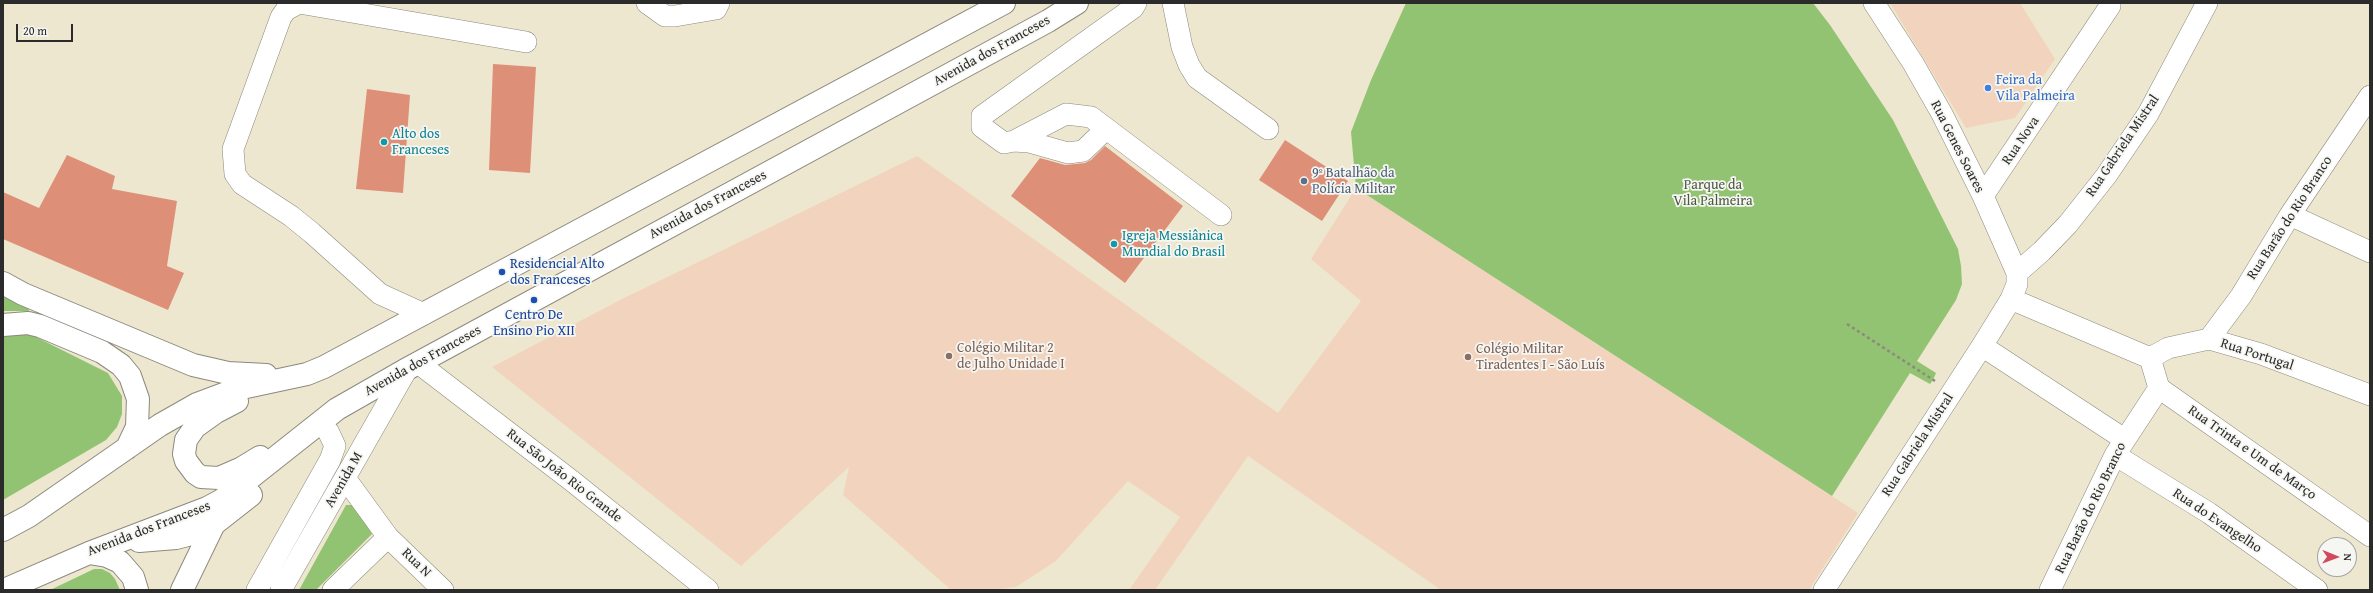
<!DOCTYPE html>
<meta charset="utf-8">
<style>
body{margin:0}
#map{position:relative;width:2373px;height:593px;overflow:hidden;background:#eee7cf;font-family:"Gentium Book Plus",serif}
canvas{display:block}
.frame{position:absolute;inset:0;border:4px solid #2b2b2b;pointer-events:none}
.north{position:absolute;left:2317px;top:537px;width:40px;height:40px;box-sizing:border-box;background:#f6f6f2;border:1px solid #a5a5a2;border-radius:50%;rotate:91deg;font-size:11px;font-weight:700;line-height:16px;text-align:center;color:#2b2b2b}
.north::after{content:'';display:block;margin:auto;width:14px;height:18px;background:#d1495b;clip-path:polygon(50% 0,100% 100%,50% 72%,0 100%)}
.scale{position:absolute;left:16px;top:24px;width:57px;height:18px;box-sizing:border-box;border:2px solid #2b2b2b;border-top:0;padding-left:5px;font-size:12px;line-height:14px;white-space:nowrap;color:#2b2b2b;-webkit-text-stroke:3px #f6f6f2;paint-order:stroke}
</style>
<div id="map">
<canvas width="2373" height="593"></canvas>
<div class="frame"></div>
<div class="north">N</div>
<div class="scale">20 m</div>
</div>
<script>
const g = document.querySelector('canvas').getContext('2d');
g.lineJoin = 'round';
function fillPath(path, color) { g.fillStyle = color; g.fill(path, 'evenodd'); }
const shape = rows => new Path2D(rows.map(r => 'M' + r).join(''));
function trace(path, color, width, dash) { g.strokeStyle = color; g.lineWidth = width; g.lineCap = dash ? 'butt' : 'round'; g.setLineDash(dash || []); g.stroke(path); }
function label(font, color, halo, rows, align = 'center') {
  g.font = font + ' "Gentium Book Plus",serif'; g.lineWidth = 3.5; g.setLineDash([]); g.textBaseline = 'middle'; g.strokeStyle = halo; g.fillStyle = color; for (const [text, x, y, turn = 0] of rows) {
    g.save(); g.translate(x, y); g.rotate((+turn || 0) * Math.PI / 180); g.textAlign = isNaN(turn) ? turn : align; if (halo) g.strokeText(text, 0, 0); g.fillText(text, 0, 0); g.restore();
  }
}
fillPath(shape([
 [1890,3,2020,3,2055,59,2015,118,1966,128],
 [917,156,1278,413,1361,301,1311,259,1356,188,1858,513,1809,590,1441,590,1248,456,1155,590,1129,590,1180,517,1128,481,1056,561,1016,587,992,590,951,590,843,495,849,467,741,566,492,367,624,298]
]), '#f2d4be');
fillPath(shape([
 [1406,3,1813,3,1830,25,1893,120,1958,249,1961,266,1962,284,1956,300,1917,361,1936,373,1933,380,1930,384,1910,373,1832,496,1356,188,1351,132,1371,80],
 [3,293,28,305,29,311,3,311],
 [3,333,21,333,36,337,108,373,122,396,122,414,117,427,106,440,3,500],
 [346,505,353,505,372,534,316,590,299,590],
 [94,569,102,569,110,573,115,579,120,590,50,590]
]), '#92c373');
fillPath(shape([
 [493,64,536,67,530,173,489,170],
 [367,89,410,95,403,193,356,189],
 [1285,140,1348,181,1322,221,1259,180],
 [1105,146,1183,206,1125,283,1011,196,1040,158,1065,165,1085,163,1091,160],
 [67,155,115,176,112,189,177,201,167,266,184,273,168,310,3,239,3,192,39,208]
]), '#de8f78');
const minor = shape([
 [647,3,665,16,675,16,716,9,719,3],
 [1136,3,1133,8,982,116,982,127,1004,143,1014,141,1066,114,1091,117,1221,215],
 [1173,3,1182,47,1189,65,1197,78,1268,129],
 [1014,141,1029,142,1068,153,1083,151,1106,129],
 [1983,196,2110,6],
 [2290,215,2370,252],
 [2017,273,2042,251,2068,224,2106,176,2148,114,2207,3],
 [2011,299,2150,358],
 [424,314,380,294,312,233,291,216,242,184,235,174,233,149,281,17,286,10,299,3,526,42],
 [2209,339,2241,296,2290,215,2370,96],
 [1982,346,2124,439],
 [2150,358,2159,388,2370,536],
 [2150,358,2168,348,2209,339,2261,354,2370,395],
 [418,363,572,481,708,590],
 [2115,455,2209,513,2317,590],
 [345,478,388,537,443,590],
 [257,590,330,460,335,446,328,431],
 [281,590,407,369],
 [333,590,388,537],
 [1824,590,1982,346,2011,299,2017,284,2017,273,1983,196,1942,114,1913,63,1874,3],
 [2050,590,2115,455,2159,388]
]);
const major = shape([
 [3,283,23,294,193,365,228,373,266,375],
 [3,325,28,323,40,326,102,352,121,365,130,376,138,399,137,427,127,448],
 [237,401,216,412,195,427,186,440,184,454,186,461,195,473,201,477,219,478,242,468,260,457],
 [3,530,29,516,160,425,197,404,237,389,307,374,324,367,1004,3],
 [139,541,176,538,199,532,214,524,251,495],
 [89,553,107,556,120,562,133,577,137,590],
 [4,590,89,553,207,508,222,500,337,409,407,369,1048,21,1077,3],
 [182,590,214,524]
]);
trace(minor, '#8c897d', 22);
trace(major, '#8c897d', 24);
trace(shape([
 [1847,324,1935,381]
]), '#8c897d', 2.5, [3, 3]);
trace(minor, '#fff', 21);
trace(major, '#fff', 22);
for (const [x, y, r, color] of [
 [1988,88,4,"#3f7fe0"],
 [384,142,4,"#0f9aa8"],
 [1304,181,4,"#5c6f8a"],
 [1114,244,4,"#0f9aa8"],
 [502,272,4,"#1a4fb4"],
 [534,300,4,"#1a4fb4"],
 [949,356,4,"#8d6e63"],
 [1468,357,4,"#8d6e63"]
]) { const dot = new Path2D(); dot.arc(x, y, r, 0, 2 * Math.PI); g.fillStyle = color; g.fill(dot); trace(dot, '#f6f6f2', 1.5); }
label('14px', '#2b2b2b', '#f6f6f2', [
 ["Avenida dos Franceses",992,51,-29],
 ["Rua Nova",2021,141,-56],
 ["Rua Gabriela Mistral",2123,146,-56],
 ["Rua Genes Soares",1957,147,63],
 ["Avenida dos Franceses",708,205,-28],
 ["Rua Barão do Rio Branco",2290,218,-57],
 ["Rua Portugal",2257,355,18],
 ["Avenida dos Franceses",423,361,-29],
 ["Rua Gabriela Mistral",1918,445,-57],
 ["Rua Trinta e Um de Março",2252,453,35],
 ["Rua São João Rio Grande",564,476,38],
 ["Avenida M",344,480,-60],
 ["Rua Barão do Rio Branco",2091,508,-64],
 ["Rua do Evangelho",2217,521,34],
 ["Avenida dos Franceses",149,529,-21],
 ["Rua N",416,563,44]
]);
label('14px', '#366cbe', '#f6f6f2', [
 ["Feira da",1996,80],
 ["Vila Palmeira",1996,96]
], 'left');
label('14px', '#0d838f', '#f6f6f2', [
 ["Alto dos",392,134],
 ["Franceses",392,150],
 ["Igreja Messiânica",1122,236],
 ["Mundial do Brasil",1122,252]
], 'left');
label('14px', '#4e5e75', '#f6f6f2', [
 ["9º Batalhão da",1312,173],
 ["Polícia Militar",1312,189]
], 'left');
label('14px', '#4a5941', '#f6f6f2', [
 ["Parque da",1713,185],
 ["Vila Palmeira",1713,201]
]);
label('14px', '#164399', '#f6f6f2', [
 ["Residencial Alto",510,264],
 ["dos Franceses",510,280],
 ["Centro De",534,315,"center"],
 ["Ensino Pio XII",534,331,"center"]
], 'left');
label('14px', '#785e54', '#f6f6f2', [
 ["Colégio Militar 2",957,348],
 ["de Julho Unidade I",957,364],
 ["Colégio Militar",1476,349],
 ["Tiradentes I - São Luís",1476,365]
], 'left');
</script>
